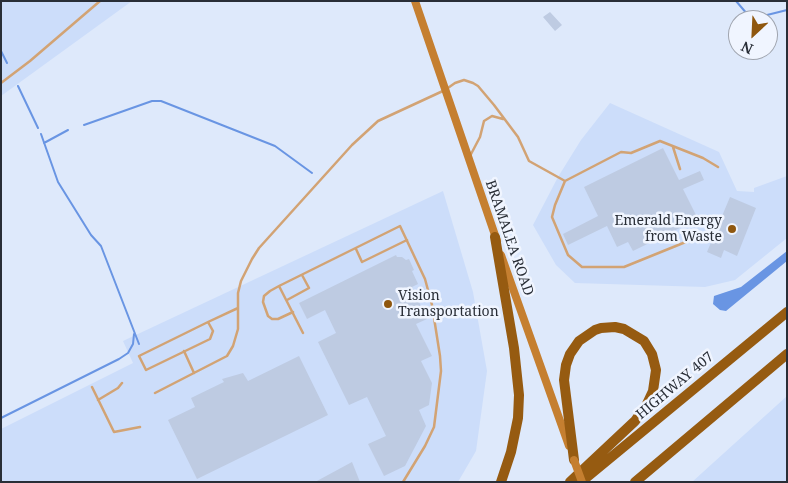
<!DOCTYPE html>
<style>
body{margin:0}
#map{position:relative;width:788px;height:483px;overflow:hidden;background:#dee9fb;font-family:"Noto Serif",serif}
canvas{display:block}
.frame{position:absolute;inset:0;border:2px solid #292e37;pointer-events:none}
.north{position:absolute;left:728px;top:10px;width:50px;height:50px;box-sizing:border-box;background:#f0f5ff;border:1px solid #a0a5af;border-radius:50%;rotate:205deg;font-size:14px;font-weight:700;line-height:20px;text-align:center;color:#292e37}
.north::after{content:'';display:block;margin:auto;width:18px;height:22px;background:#8f570f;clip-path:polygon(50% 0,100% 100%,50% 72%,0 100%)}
</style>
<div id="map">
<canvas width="788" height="483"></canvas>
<div class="frame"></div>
<div class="north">N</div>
</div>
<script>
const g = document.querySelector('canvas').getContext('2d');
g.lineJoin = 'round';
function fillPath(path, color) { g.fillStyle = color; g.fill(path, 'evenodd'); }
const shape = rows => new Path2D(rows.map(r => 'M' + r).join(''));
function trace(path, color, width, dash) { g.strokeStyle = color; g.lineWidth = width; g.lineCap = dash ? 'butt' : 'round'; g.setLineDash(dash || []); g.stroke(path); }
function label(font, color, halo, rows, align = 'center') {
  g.font = font + ' "Noto Serif",serif'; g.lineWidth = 5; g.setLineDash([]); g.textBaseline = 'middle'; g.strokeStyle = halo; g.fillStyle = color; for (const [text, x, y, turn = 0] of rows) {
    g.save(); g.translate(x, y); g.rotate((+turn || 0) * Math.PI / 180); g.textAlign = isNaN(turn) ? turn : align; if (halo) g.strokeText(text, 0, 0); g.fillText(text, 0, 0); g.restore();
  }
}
fillPath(shape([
 [1,1,132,1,1,96],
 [610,103,719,152,737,191,754,192,754,188,787,176,787,238,735,280,705,287,575,283,556,265,533,225,558,177,581,140],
 [443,191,473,292,487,371,476,451,458,482,1,482,1,429,133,363,123,341],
 [787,396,787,482,692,482]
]), '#ccddfa');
fillPath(shape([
 [787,251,787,261,726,311,720,310,713,304,714,296,741,287]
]), '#6995e3');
trace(shape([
 [736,1,748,15,755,18,787,10],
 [1,51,7,63],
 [18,86,38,128],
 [84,125,152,101,161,101,275,146,312,173],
 [41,134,58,182,91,235,101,246,139,344],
 [44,143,68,130],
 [1,418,119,359,128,353,133,344,134,334]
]), '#6995e3', 2);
fillPath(shape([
 [550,12,562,25,555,31,543,17],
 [663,148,679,180,700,171,704,180,683,189,698,219,633,251,628,242,617,247,607,226,568,245,563,234,598,216,584,187],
 [730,197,756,208,737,256,724,250,721,258,707,252],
 [396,255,397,257,402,257,406,260,409,259,414,270,412,271,418,284,412,287,427,319,416,324,432,356,421,361,432,383,429,405,419,410,426,426,405,466,384,476,368,444,386,436,367,397,349,405,318,342,336,333,325,310,307,319,299,303],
 [299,356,328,415,197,479,168,420,195,407,191,398,224,382,222,379,243,373,248,381],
 [352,462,360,482,315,482]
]), '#becbe2');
trace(shape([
 [1,83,30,61,100,1],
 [673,147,680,169],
 [470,156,480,137,484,121,492,116,503,119],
 [698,237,624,267,582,267,568,255,552,217,555,205,565,181,621,152,631,153,660,141,703,158,718,167],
 [356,249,362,262,407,240],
 [279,286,270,291,264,296,263,302,268,316,272,319,278,319,293,312],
 [287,300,309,288,302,275],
 [208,322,213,331,210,339,146,370,139,356,208,322,238,308],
 [303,333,279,286,400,226,425,279,432,305,440,356,441,371,434,427,425,446,403,482],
 [184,351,194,373],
 [92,387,114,432,140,427],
 [155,393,227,356,233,346,238,329,238,293,241,281,252,259,259,248,352,145,378,121,445,90,455,83,464,80,473,83,478,86,494,105,518,137,529,161,565,181],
 [98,400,118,388,122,383]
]), '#d2a374', 2.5);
trace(shape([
 [415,1,497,241],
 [501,255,569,446]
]), '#c57f30', 8);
trace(shape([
 [495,237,514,348,519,395,518,418,511,452,501,482],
 [570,482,635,421,646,406,653,391,656,370,652,354,644,341,624,329,615,327,601,328,595,330,579,341,570,354,566,365,564,380,574,460],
 [581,482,787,312],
 [635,482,787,354]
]), '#965b11', 10);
trace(shape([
 [574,460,582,482]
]), '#c57f30', 8);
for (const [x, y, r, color] of [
 [732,229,5,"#8f570f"],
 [388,304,5,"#8f570f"]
]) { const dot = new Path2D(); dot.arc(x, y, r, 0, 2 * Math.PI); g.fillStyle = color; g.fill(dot); trace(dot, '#f0f5ff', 2); }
label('14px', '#292e37', '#f0f5ff', [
 ["Emerald Energy",722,221],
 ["from Waste",722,237],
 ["Vision",398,296,"left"],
 ["Transportation",398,312,"left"]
], 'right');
label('14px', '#292e37', '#f0f5ff', [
 ["BRAMALEA ROAD",509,238,71],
 ["HIGHWAY 407",675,386,-40]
]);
</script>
